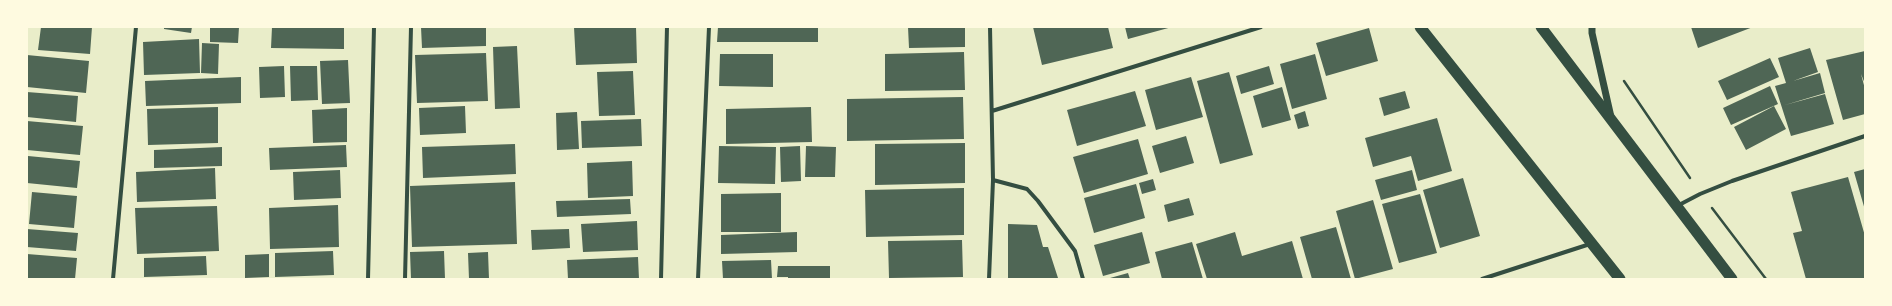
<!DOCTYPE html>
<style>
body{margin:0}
#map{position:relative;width:1892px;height:306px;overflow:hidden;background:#e9edc9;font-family:"Roboto Condensed",sans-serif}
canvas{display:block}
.frame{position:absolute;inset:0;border:28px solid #fefae0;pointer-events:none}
</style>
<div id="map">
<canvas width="1892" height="306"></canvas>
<div class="frame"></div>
</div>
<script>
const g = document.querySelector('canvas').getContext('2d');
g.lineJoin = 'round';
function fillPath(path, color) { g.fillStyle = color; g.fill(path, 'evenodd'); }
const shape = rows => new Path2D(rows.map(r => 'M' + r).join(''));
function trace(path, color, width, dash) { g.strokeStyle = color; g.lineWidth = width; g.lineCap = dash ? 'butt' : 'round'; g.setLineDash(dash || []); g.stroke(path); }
fillPath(shape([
 [41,27,92,27,90,54,38,50],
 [164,27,192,27,191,33,164,29],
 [210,27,239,27,238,43,210,42],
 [272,27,344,27,344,49,271,48],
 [421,27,486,27,486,46,422,48],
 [574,27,636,27,637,63,576,65],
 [718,27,818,27,818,42,717,42],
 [908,27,965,27,965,47,909,48],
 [1033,27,1108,27,1113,48,1042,65],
 [1125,27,1172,27,1128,39],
 [1691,27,1753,27,1698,48],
 [1369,28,1378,61,1326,76,1316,43],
 [199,39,200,73,144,75,143,42],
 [202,43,219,44,218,74,201,73],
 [517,46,520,108,495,109,493,47],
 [1810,48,1818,72,1793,81,1820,73,1825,93,1785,105,1825,94,1834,124,1791,136,1775,86,1786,83,1778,58],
 [1865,51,1865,84,1861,74,1865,89,1865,114,1843,120,1826,60],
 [964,52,965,90,885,91,885,54],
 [486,53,488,101,417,103,415,55],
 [720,54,773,54,773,87,719,86],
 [1315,54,1327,99,1292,109,1280,64],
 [27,55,89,61,86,93,27,87],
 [1770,58,1779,77,1727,100,1718,81],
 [348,60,350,103,322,104,320,61],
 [284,66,285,97,260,98,259,67],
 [290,66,317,66,318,100,291,101],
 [1269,66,1274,84,1241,94,1236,76],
 [633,71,635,115,599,116,597,72],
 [1229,72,1253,155,1220,164,1197,81],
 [241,77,241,103,146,106,145,81],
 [1191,77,1203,117,1156,130,1145,90],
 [1770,86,1778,104,1731,125,1723,108],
 [1282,87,1291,120,1262,128,1253,96],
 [1135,91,1146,126,1077,146,1067,110],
 [1405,91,1410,108,1384,116,1379,98],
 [27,92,78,96,76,122,27,117],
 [963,97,964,139,847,141,847,99],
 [465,106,466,133,420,135,419,108],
 [1774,106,1786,129,1746,150,1734,127],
 [218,107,218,143,148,145,147,109],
 [811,107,812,142,726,144,726,109],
 [347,108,347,142,313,143,312,110],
 [1305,111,1309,126,1298,129,1294,115],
 [577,112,579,149,557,150,556,113],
 [1437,118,1452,171,1418,181,1411,156,1373,167,1365,138],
 [641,119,642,146,582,148,581,121],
 [27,121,83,126,80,155,27,150],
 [1186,136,1194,163,1160,173,1152,146],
 [1138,139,1148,174,1084,193,1073,157],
 [965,143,965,183,875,185,875,144],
 [515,144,516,174,423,178,422,147],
 [346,145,347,167,270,170,269,148],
 [719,146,776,147,775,184,718,183],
 [800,146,801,181,781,182,780,147],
 [806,146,836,147,835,177,805,177],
 [222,147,222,166,154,168,154,150],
 [28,156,80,161,77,188,27,183],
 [632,161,633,196,588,198,587,163],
 [215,168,216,199,137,202,136,172],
 [1865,169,1865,210,1854,172],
 [340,170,341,198,294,200,293,172],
 [1412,170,1417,190,1381,200,1375,180],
 [1848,177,1865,236,1865,279,1806,279,1793,233,1802,231,1791,192],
 [1463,178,1480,236,1440,248,1423,190],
 [1153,179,1156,190,1142,194,1139,183],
 [515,182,517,244,412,247,410,186],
 [1136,184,1145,218,1094,233,1084,198],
 [964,188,964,235,866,237,865,190],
 [32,192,77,196,74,228,29,224],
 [781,193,781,232,721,232,721,194],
 [1420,194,1437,253,1399,263,1382,204],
 [1189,198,1194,215,1168,222,1164,205],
 [630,199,631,214,557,217,556,201],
 [1373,200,1393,269,1355,279,1336,211],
 [338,205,339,247,270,249,269,208],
 [217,206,219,251,137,254,135,208],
 [637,221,638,250,583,252,581,224],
 [1008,224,1037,225,1043,247,1048,247,1058,278,1008,278],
 [1336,227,1351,279,1312,279,1300,237],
 [27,229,78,233,76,251,27,247],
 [569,229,570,248,532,250,531,230],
 [797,232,797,252,721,254,721,235],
 [1142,232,1150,263,1103,276,1094,245],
 [1235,232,1242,256,1292,241,1303,279,1207,279,1196,244],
 [962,240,963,277,889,278,888,241],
 [1192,242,1203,279,1162,279,1155,252],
 [333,251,334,275,275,277,275,253],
 [444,251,445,279,411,279,410,252],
 [488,252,489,279,469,279,468,253],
 [27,254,77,258,75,279,27,279],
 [269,254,269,277,245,278,245,255],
 [206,256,207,275,144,277,144,258],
 [638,257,639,279,568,279,567,260],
 [771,260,772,279,723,279,722,261],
 [778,266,830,266,830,279,788,279,788,277,777,277],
 [1128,273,1130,279,1111,279,1110,278]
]), '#4f6655');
trace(shape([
 [1624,81,1690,178],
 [1712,208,1766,279]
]), '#344e41', 2.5);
trace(shape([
 [992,111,1261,27],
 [993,180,1027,189,1038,201,1075,251,1083,279],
 [1677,206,1700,194,1732,181,1865,136],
 [113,279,136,27],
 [368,279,374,27],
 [405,279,411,27],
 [661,279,667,27],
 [698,279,709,27],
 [989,279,993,180,990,27],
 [1482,279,1590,244]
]), '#344e41', 4);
trace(shape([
 [1592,27,1592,33,1611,117]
]), '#344e41', 7);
trace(shape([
 [1420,27,1620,279],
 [1541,27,1732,279]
]), '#344e41', 11);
</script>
